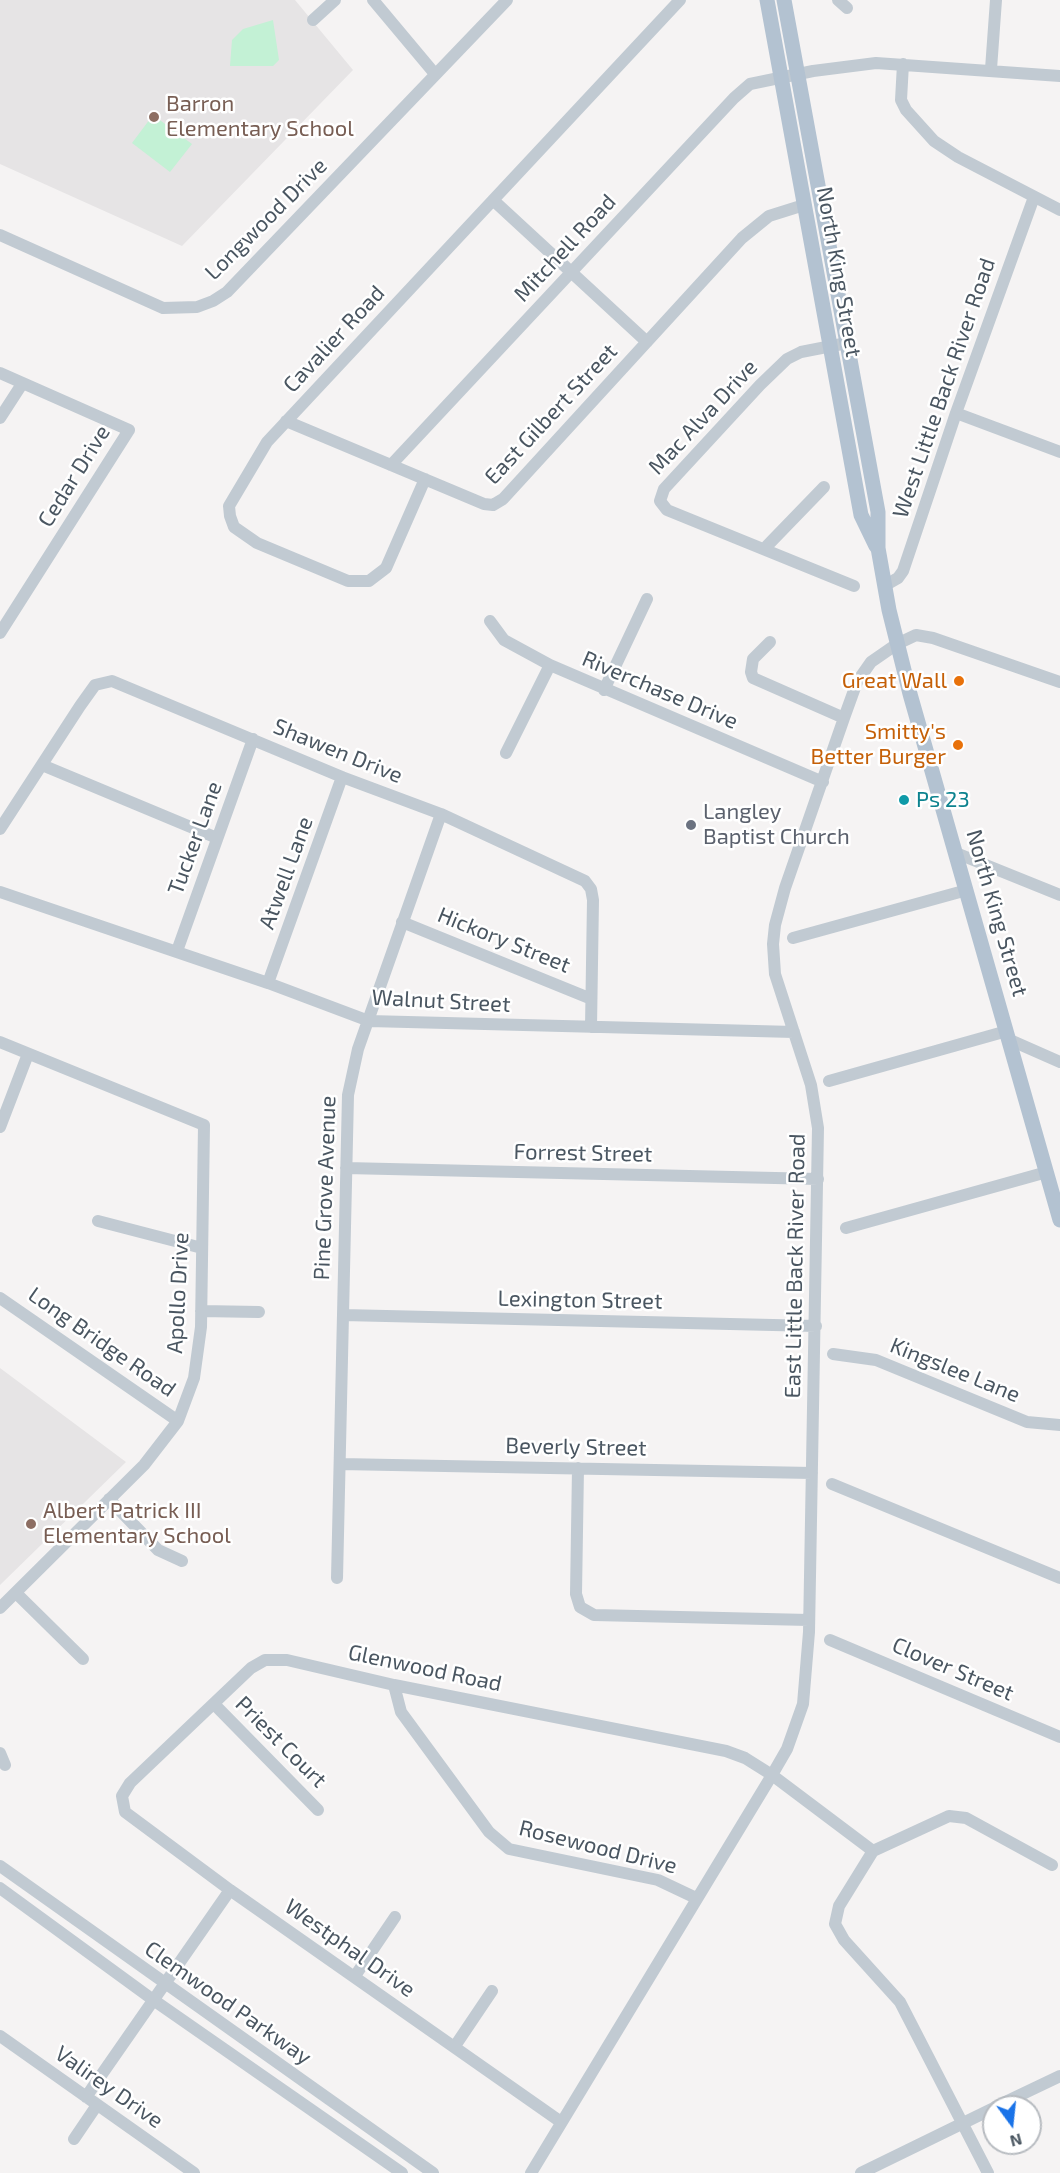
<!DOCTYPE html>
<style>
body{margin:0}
#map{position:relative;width:1060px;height:2173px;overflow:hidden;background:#f5f3f3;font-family:"Exo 2",sans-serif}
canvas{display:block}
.north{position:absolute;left:982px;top:2095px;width:60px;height:60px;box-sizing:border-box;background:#fff;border:2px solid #b7bbc0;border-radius:50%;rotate:165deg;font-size:16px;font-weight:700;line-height:24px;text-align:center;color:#4a5661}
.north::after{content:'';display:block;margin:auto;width:21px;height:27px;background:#1a73e8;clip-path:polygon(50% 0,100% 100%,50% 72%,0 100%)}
</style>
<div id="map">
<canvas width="1060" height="2173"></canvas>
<div class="north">N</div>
</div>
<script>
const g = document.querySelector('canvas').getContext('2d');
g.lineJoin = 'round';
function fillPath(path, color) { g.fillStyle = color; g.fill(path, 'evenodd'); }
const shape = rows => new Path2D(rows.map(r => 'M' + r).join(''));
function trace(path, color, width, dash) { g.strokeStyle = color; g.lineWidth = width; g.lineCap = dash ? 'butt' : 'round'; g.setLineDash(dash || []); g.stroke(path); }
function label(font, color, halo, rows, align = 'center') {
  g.font = font + ' "Exo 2",sans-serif'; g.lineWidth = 5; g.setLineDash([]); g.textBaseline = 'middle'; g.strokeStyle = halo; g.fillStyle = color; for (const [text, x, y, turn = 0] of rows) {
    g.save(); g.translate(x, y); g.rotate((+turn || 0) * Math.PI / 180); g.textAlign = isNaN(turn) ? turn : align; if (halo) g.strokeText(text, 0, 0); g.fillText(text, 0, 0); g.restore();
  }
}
fillPath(shape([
 [0,0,295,0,353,70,182,246,0,164],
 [0,1368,126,1462,0,1585]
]), '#e6e4e5');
fillPath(shape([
 [273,20,279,60,273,66,230,66,232,40,243,29],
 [153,115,192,144,170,172,132,143]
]), '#c3f1d5');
trace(shape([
 [373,0,435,74],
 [838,0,847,8],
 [313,20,335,0],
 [903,64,901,100,906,110,934,141,958,157,1060,210],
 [991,69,996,0],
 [493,200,647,342],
 [0,235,163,308,197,307,213,301,227,292,507,0],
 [847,343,801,352,787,359,760,385,664,489,660,501,667,510,854,586],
 [0,373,129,430,0,633],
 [956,413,1060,452],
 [0,418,22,384],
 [286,421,484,504,493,505,503,499,742,238,769,216,804,205],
 [391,465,734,98,750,84,813,71,876,63,1060,76],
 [425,479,386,568,369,581,348,581,257,543,234,527,230,516,229,506,267,442,680,0],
 [764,549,824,487],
 [884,586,898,578,903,571,956,413,1034,197],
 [490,621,504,640,550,665,823,782],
 [770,642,753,659,751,672,753,678,844,718],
 [604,690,647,599],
 [506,753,550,665],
 [42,765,217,838],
 [0,829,80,706,95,685,112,681,342,777,441,814,585,881,591,889,593,900,591,1027],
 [956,853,1060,895],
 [0,892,268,983,369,1021,794,1032],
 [402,922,589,998],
 [793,938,967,890],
 [177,951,253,739],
 [268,983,342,777],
 [1010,1040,1060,1062],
 [0,1042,204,1125,201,1327,194,1378,178,1421,144,1465,0,1608],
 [829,1081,1007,1031],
 [0,1127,28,1054],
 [346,1168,818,1179],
 [98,1221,202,1248],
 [846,1228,1047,1172],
 [0,1298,178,1421],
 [201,1311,259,1312],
 [343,1315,816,1326],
 [833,1354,876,1360,1027,1422,1060,1425],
 [340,1464,812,1473],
 [578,1468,576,1594,580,1607,594,1615,809,1620],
 [832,1484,1060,1578],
 [109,1499,158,1550,182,1561],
 [337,1578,348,1095,358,1049,441,814],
 [16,1593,83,1659],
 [830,1640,1060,1737],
 [394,1685,401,1712,489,1832,509,1849,658,1880,696,1898],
 [214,1704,318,1810],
 [0,1753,5,1765],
 [873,1851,839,1906,835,1924,844,1940,900,2002,988,2173],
 [0,1866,433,2173],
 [0,1888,152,1999,402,2173],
 [355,1976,395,1917],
 [0,2036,194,2173],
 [455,2046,492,1991],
 [86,2097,230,1890],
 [995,2107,1060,2076],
 [561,2122,230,1890,125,1812,122,1796,130,1783,251,1668,265,1660,287,1660,394,1685,726,1751,745,1758,772,1775,873,1851,949,1816,966,1818,1052,1865],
 [74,2139,97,2105],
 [531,2173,772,1775,787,1749,803,1704,809,1632,818,1128,811,1085,775,974,773,944,775,925,785,888,844,718,857,682,871,662,897,644,916,635,933,638,1060,682],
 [861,2173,994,2108]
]), '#c1cad2', 12);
trace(shape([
 [767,0,861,515,876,546],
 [784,0,878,512,878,548,889,610,910,694,1060,1220]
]), '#b3c2d1', 15);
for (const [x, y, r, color] of [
 [154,117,6,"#8d6e63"],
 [959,681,6,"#e8710a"],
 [958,745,6,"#e8710a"],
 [904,800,6,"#0f9aa8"],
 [691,825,6,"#6b7280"],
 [31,1524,6,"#8d6e63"]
]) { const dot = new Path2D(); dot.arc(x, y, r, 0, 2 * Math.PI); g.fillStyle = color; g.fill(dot); trace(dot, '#fff', 2); }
label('22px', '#785e54', '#fff', [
 ["Barron",166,104],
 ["Elementary School",166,129],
 ["Albert Patrick III",43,1511],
 ["Elementary School",43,1536]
], 'left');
label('22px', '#4a5661', '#fff', [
 ["Longwood Drive",266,219,-45],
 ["Mitchell Road",565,248,-47],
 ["North King Street",839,272,80],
 ["Cavalier Road",334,339,-47],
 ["West Little Back River Road",944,388,-71],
 ["East Gilbert Street",551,414,-47],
 ["Mac Alva Drive",703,417,-47],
 ["Cedar Drive",74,476,-58],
 ["Riverchase Drive",660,690,23],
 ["Shawen Drive",338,751,22],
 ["Tucker Lane",195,838,-70],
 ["Atwell Lane",286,873,-70],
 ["North King Street",997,913,74],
 ["Hickory Street",504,940,22],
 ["Walnut Street",441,1001,3],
 ["Forrest Street",583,1153,1],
 ["Pine Grove Avenue",325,1188,-88],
 ["East Little Back River Road",795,1266,-89],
 ["Apollo Drive",178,1293,-87],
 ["Lexington Street",580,1300,1],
 ["Long Bridge Road",102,1342,35],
 ["Kingslee Lane",955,1370,22],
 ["Beverly Street",576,1447,1],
 ["Glenwood Road",425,1668,12],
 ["Clover Street",953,1669,23],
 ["Priest Court",281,1742,45],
 ["Rosewood Drive",598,1847,14],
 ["Westphal Drive",350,1948,35],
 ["Clemwood Parkway",228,2003,35],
 ["Valirey Drive",109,2087,35]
]);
label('22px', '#c56008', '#fff', [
 ["Great Wall",947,681],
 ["Smitty's",946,732],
 ["Better Burger",946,757]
], 'right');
label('22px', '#0d838f', '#fff', [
 ["Ps 23",916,800]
], 'left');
label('22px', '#5b616d', '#fff', [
 ["Langley",703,812],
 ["Baptist Church",703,837]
], 'left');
</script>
